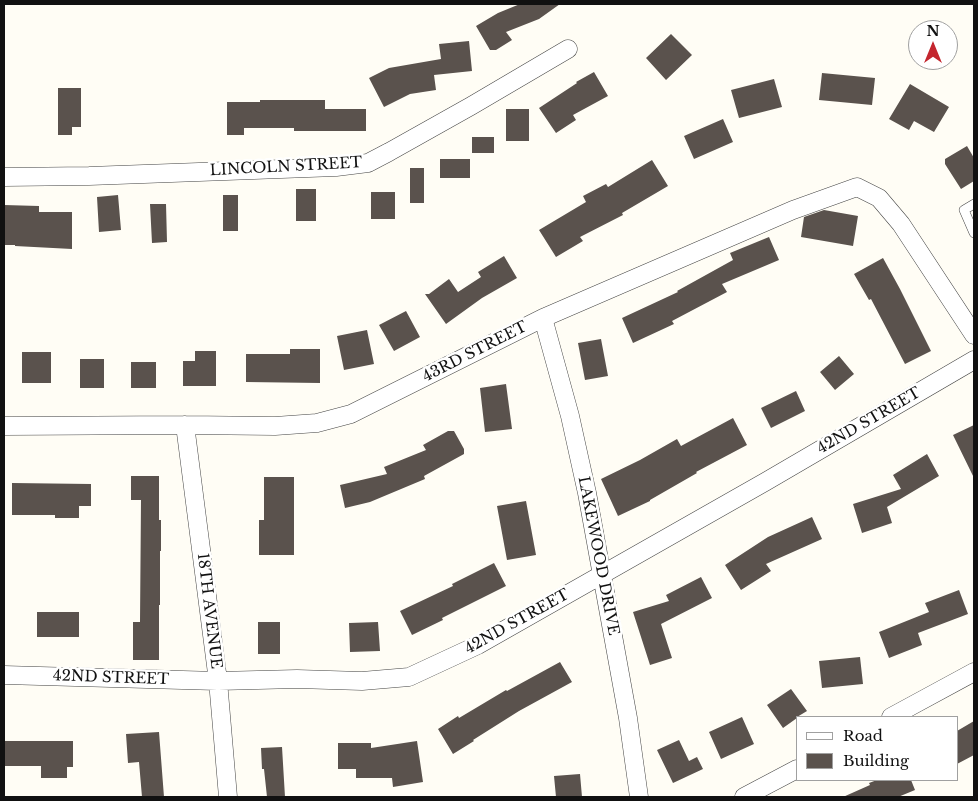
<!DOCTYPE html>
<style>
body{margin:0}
#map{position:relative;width:978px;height:801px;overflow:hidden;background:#fffdf5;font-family:"Libre Baskerville",serif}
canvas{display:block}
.frame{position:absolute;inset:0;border:5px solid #111;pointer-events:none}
.legend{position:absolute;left:796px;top:716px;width:162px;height:65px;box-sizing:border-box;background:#fff;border:1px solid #a0a0a0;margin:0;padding:6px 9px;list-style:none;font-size:15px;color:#111}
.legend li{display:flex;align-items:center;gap:10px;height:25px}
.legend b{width:25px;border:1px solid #a0a0a0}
.north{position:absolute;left:908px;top:20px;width:50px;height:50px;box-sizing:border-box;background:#fff;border:1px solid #a0a0a0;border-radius:50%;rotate:0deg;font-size:14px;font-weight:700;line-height:20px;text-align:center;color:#111}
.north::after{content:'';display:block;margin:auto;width:18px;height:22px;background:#c4262e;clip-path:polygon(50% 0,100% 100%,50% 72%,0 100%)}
</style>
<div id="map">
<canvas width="978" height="801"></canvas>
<div class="frame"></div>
<ul class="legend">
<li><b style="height:6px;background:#fff"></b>Road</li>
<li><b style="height:14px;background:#5a524d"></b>Building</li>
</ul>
<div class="north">N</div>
</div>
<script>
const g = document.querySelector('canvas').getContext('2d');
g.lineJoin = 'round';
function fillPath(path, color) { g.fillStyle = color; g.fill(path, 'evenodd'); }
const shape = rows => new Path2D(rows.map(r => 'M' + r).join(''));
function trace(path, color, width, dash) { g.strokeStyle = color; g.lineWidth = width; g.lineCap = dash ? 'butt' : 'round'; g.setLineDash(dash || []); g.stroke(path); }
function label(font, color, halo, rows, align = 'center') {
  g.font = font + ' "Libre Baskerville",serif'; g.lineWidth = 5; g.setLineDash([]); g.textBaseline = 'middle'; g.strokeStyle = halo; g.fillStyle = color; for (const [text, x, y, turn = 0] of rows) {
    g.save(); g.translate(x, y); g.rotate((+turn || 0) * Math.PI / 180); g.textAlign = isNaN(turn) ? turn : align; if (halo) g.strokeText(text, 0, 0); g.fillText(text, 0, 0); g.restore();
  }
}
fillPath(shape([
 [520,4,560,4,539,19,506,32,512,40,496,50,490,50,476,26,498,13],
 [671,34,692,55,666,80,646,58],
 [469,41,472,71,434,75,436,90,410,94,384,107,369,78,389,68,441,59,439,44],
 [594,72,608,96,573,115,576,120,556,133,539,108,577,83,576,82],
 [822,73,875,78,872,105,819,100],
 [774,79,782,107,739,118,731,90],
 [910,84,949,107,934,132,914,121,909,130,889,119],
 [58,88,81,88,81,127,72,127,72,135,58,135],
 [260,100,325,100,325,109,366,109,366,131,294,131,294,128,244,128,244,135,227,135,227,102,260,102],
 [506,109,529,109,529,141,506,141],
 [723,119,733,142,694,159,684,136],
 [472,137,494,137,494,153,472,153],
 [967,146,974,158,974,181,961,189,945,164,945,159],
 [440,159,470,159,470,178,440,178],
 [652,160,668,186,622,213,623,215,580,237,583,241,556,257,539,230,586,202,583,196,606,184,608,187],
 [410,168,424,168,424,203,410,203],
 [296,189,316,189,316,221,296,221],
 [371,192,395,192,395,219,371,219],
 [118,195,121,230,99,232,97,197],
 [223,195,238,195,238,231,223,231],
 [150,204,166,204,167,242,152,243],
 [4,205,39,206,39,212,72,212,72,249,15,246,15,245,4,245],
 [824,210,858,216,853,246,801,237,804,217],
 [769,237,779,260,722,284,727,292,672,321,674,324,633,343,622,318,678,292,677,291,733,260,730,253],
 [504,256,517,278,482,298,446,324,425,294,429,294,449,279,458,292,481,277,478,272],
 [883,258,900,289,931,351,905,364,871,299,869,300,854,274],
 [406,311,420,337,394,351,379,325],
 [367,330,374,364,344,370,337,336],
 [601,339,608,376,585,380,578,343],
 [290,349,320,349,320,383,246,382,246,354,290,354],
 [195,351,216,351,216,386,183,386,183,361,195,361],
 [22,352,51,352,51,383,22,383],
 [839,356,854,374,835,390,820,372],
 [80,359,104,359,104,388,80,388],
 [131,362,156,362,156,388,131,388],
 [506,384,512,429,485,432,480,388],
 [796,391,805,411,771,428,761,408],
 [733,418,747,445,696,472,697,473,650,500,650,501,618,516,601,479,640,460,677,439,681,446],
 [974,425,974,478,953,435],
 [448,431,454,431,464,449,464,454,424,476,425,479,370,502,345,508,340,485,387,474,384,467,426,450,423,445],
 [927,454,939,476,887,507,892,523,862,533,853,504,901,489,893,475],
 [131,476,159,476,159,520,161,520,161,551,160,551,160,605,159,605,159,660,133,660,133,622,140,622,141,500,131,500],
 [264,477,294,477,294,555,259,555,259,520,264,520],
 [12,483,91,484,91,506,79,506,79,518,55,518,55,515,12,515],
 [526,501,536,555,507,560,497,506],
 [812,517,822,539,766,564,771,571,741,590,725,565,768,537],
 [494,563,506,586,442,618,443,620,412,635,400,611,453,586,452,584],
 [701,577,712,598,661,624,672,658,650,665,633,612,669,601,666,595],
 [959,590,968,614,918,633,922,645,889,658,879,632,929,612,925,603],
 [37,612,79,612,79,637,37,637],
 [258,622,280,622,280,654,258,654],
 [378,622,380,651,350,652,349,623],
 [860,657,863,684,822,688,819,661],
 [560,662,572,682,519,711,473,740,474,741,453,754,438,729,458,716,459,718,506,690,507,691],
 [791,689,807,711,797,717,797,718,783,728,767,705],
 [742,717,754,744,721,759,709,732],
 [974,721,974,755,957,764,957,731],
 [159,732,164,797,142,797,139,762,128,763,126,734],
 [679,740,689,761,697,757,703,769,673,783,657,750],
 [4,741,73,741,73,767,67,767,67,778,41,778,41,766,4,766],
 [417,741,423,782,393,787,392,778,356,778,356,769,338,769,338,743,371,743,371,748],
 [282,747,285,797,267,797,264,769,262,769,261,748],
 [580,774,582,797,556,797,554,776],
 [877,780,911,780,915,790,898,797,843,797,870,785,869,783]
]), '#5a524d');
const service = shape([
 [974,204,964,210,974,233]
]);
const minor = shape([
 [4,177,89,176,336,167,368,163,389,152,471,106,568,49],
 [543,318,570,416,587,493,628,718,639,797],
 [185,425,218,681,228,797],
 [4,426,185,425,275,426,317,423,351,414,543,318,793,210,857,187,879,198,901,224,974,335],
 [4,675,218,681,297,679,362,681,409,677,478,645,765,482,974,360],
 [891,717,974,672],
 [744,797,797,769]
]);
trace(service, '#444', 10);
trace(minor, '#444', 19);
trace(service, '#fff', 9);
trace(minor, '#fff', 18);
label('15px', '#111', '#fff', [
 ["LINCOLN STREET",286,167,-3],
 ["43RD STREET",475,352,-27],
 ["42ND STREET",869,421,-30],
 ["LAKEWOOD DRIVE",598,556,79],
 ["18TH AVENUE",209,611,83],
 ["42ND STREET",517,622,-29],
 ["42ND STREET",111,678,2]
]);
</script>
